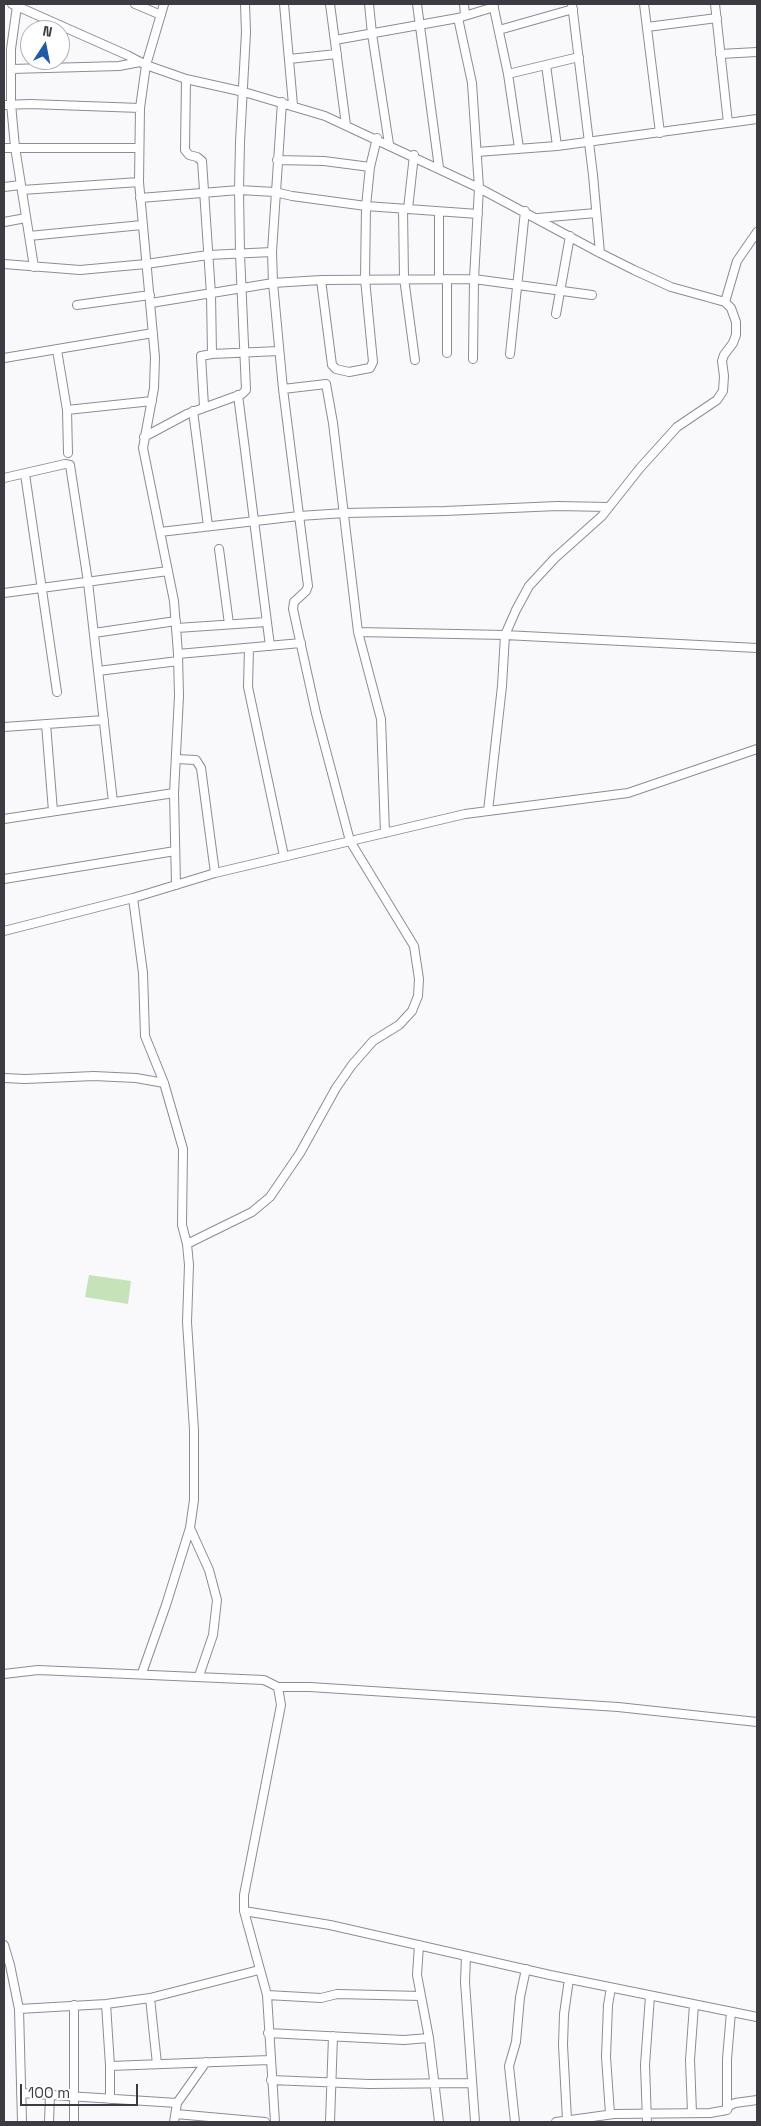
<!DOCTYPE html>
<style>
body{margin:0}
#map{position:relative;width:761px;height:2126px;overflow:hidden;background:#f9f9fc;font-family:"Space Grotesk",sans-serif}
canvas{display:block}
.frame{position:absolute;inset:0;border:5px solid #3c3b42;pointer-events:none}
.north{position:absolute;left:20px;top:20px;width:50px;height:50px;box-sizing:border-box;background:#fff;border:1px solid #b1b1b3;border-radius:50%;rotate:11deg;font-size:14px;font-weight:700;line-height:20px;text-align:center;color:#3c3b42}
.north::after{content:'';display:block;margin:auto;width:18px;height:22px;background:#1e59aa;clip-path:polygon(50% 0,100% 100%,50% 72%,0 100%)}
.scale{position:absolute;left:20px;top:2084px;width:118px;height:22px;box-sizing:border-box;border:2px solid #3c3b42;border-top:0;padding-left:6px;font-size:15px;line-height:18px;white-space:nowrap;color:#3c3b42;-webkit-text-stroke:4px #fff;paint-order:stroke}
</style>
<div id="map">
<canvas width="761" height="2126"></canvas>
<div class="frame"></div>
<div class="north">N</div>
<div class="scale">100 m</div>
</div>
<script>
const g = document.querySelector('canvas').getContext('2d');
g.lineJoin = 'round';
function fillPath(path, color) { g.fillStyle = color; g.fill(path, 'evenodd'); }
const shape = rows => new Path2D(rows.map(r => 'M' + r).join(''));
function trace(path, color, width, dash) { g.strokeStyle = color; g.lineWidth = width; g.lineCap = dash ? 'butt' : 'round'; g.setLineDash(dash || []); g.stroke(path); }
fillPath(shape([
 [89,1275,131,1281,128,1304,85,1297]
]), '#c5e2b8');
const minor = shape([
 [12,4,127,55,146,65,186,79,244,92,325,116,479,188,600,253,634,270,671,287,725,302,731,308,736,322,736,335,733,343,724,355,722,361,724,376,723,391,717,400,677,427,640,468,602,516,555,558,529,586,516,610,505,635,502,686,488,811],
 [135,4,161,15],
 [164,4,146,65,140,108,139,182,155,357,154,388,143,448,174,601,178,654,179,696,174,793,176,885],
 [284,4,293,105],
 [330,4,346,125],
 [369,4,372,34,389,144],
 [417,4,439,168],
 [464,4,465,15],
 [493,4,508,74,519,148],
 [572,4,593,175,600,253],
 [644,4,660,133],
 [715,4,728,123],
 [17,6,11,49,11,104,15,147,34,267],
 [458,18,472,83,479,188,474,279,473,359],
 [647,27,717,18],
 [499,30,573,9],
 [335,40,458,18,494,7],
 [720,54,757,52],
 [289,59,337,54],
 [546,65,557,146],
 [11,69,119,66,140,62],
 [508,74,579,57],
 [186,79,185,150,189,155,197,157,202,161,211,294,212,354],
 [4,105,30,104,140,108],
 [4,148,139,148],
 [477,152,557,146,757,119],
 [277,160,324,161,370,167],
 [4,187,21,185],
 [22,190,139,182],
 [140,198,239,190,275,192,292,196,366,206,478,214],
 [403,209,404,278,415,360],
 [408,209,414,155],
 [439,212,439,279],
 [538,218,596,213],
 [4,222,26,218],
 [29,236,142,225],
 [4,264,80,270,146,264,208,255,272,252],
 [321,280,332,365,336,369,349,372,370,368,373,362,365,279,366,206,370,167,377,138],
 [725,302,737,261,757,232],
 [151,303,273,283,321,280,474,279,592,295],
 [77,305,150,295],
 [556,314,570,236],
 [57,350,67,410,68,453],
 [447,353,447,279],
 [510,354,525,211],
 [4,358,153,333],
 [283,389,326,384,333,423,358,632,381,719,385,833],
 [238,395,270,646],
 [204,406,201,356,212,354,279,351],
 [67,410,152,401],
 [193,411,208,526],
 [144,437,187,414,242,394,246,390,240,254,239,190,240,142,246,32,245,4],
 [25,474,57,692],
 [4,478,65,464,70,465,88,582,113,802],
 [160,532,299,516,345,513,445,511,557,506,609,507],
 [219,549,229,624],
 [4,593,168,571],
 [177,628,266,622],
 [358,632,505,635,757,648],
 [94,633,176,621],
 [249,648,248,687,284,856],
 [178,654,301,643],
 [98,671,178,661],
 [46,724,53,811],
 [4,727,104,720],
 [176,759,196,760,201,768,215,873],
 [4,819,174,793],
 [4,879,175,851],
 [133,898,143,973,145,1036,164,1083,183,1149,182,1225,187,1244,189,1265,187,1322,194,1430,194,1500,190,1528,166,1605,142,1673],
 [4,931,133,898,215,873,465,814,628,793,757,749],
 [4,1078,25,1079,94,1076,136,1078,164,1083],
 [187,1244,252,1212,270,1197,300,1153,336,1088,352,1065,373,1041,399,1025,412,1011,418,996,419,979,414,946,350,841,316,713,293,609,294,602,306,591,308,586,283,389,273,283,272,252,282,102],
 [190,1528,209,1570,217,1600,213,1635,199,1676],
 [4,1674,38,1670,264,1680,278,1687,310,1687,618,1707,757,1722],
 [244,1911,330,1925,550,1975,757,2017],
 [4,1945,10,1965,19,2009,22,2122],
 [419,1945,417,1975,429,2038,439,2122],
 [466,1956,465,1982,475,2122],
 [267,1995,321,1998,337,1994,421,1996],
 [150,1998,157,2064],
 [106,2004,110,2066,110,2099],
 [74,2005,74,2122],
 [19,2009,106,2004,150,1998,259,1970],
 [268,2033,404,2040,429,2038],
 [110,2066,269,2060],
 [271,2080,369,2084,471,2083],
 [21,2093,177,2103],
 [727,2110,727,2059,731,2012],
 [692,2113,690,2060,694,2005],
 [176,2114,265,2122],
 [610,2114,606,2057,608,2005,611,1988],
 [567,2120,563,2045,564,2014,569,1979],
 [49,2122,50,2095],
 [174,2122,177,2103,206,2062],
 [275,2122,267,1995,244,1911,244,1895,281,1705,278,1687],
 [330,2122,333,2036],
 [515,2122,509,2066,516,2042,520,1997,526,1969],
 [556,2122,614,2114,710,2113,727,2110,729,2106,735,2103,757,2100],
 [647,2122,645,2065,650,1996]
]);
trace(minor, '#8d8b9a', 10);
trace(minor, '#fff', 8);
</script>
